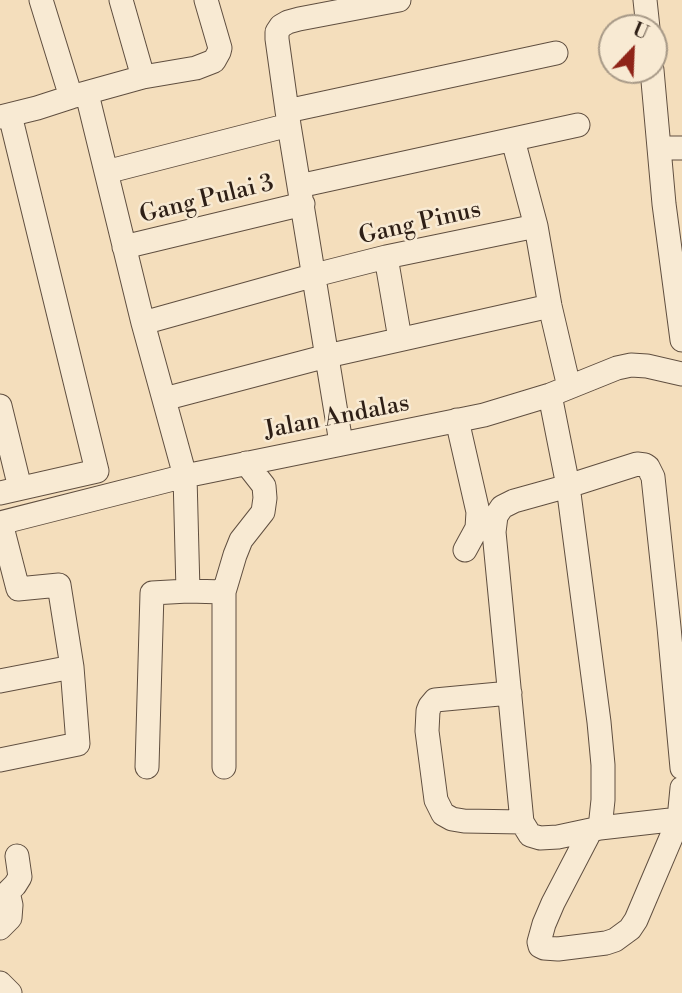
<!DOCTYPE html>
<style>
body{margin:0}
#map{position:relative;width:682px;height:993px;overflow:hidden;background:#f4debc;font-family:"Libre Bodoni",serif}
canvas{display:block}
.north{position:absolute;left:598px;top:14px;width:70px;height:70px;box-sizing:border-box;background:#f8ead3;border:2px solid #a79987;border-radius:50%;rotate:23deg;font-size:19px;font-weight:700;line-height:28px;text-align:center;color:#2e1f16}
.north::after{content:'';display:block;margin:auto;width:24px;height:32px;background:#8f2418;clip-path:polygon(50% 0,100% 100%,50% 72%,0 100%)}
</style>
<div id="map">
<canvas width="682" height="993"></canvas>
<div class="north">U</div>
</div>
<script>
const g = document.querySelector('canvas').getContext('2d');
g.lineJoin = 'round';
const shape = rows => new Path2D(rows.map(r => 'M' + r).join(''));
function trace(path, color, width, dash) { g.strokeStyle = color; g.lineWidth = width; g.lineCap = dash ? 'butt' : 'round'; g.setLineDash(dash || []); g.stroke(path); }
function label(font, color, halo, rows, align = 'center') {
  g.font = font + ' "Libre Bodoni",serif'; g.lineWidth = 5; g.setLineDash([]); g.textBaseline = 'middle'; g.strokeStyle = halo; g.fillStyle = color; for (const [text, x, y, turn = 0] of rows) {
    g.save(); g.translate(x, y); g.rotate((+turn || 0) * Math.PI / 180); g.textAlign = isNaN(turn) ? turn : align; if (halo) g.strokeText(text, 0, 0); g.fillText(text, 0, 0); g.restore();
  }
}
const minor = shape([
 [121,0,143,77],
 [645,0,648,28],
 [652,70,659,148],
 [87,94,143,323,185,476,188,591,224,592,224,767],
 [71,97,143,77,196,68,214,61,219,52,220,48,206,0],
 [287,111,556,53],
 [0,117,37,108,71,97,41,0],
 [289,125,277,39,277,32,281,26,288,22,299,19,399,0],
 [513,140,536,226,550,306,569,387],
 [682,148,659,148,664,204,682,340],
 [106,172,289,125,341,443],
 [299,186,578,125],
 [124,247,303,204],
 [386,257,400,339],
 [143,323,315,275,386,257,536,226],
 [550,395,568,486,599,722,603,765,603,800,600,828,558,837,540,838,530,835,522,822,494,532,496,516,502,507,514,501,568,486,637,464,645,465,648,467,653,477,669,627,682,768],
 [164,399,327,356,550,306],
 [0,406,20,488],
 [457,420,478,512,477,528,465,550],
 [0,493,97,471,10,115],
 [0,523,185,476,484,415,550,395,617,368,631,365,647,366,682,374],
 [224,592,235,555,241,540,263,512,265,498,264,486,246,463],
 [0,681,72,667,59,585,18,589,1,523],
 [510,693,435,700,430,706,428,711,427,731,436,800,443,814,452,819,464,821,522,822],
 [0,760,78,744,72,667],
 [147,767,152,593,188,591],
 [600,828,679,819,682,788],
 [591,830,553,903,544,924,539,942,540,946,544,948,558,949,606,943,615,940,630,929,636,920,679,819],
 [0,928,10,918,11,905,8,892,15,885,20,877,17,856],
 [0,983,10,993]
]);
trace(minor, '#604f40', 25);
trace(minor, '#f8ead3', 23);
label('24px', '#2e1f16', '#f8ead3', [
 ["Gang Pulai 3",207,200,-14],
 ["Gang Pinus",420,224,-13],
 ["Jalan Andalas",337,418,-11]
]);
</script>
